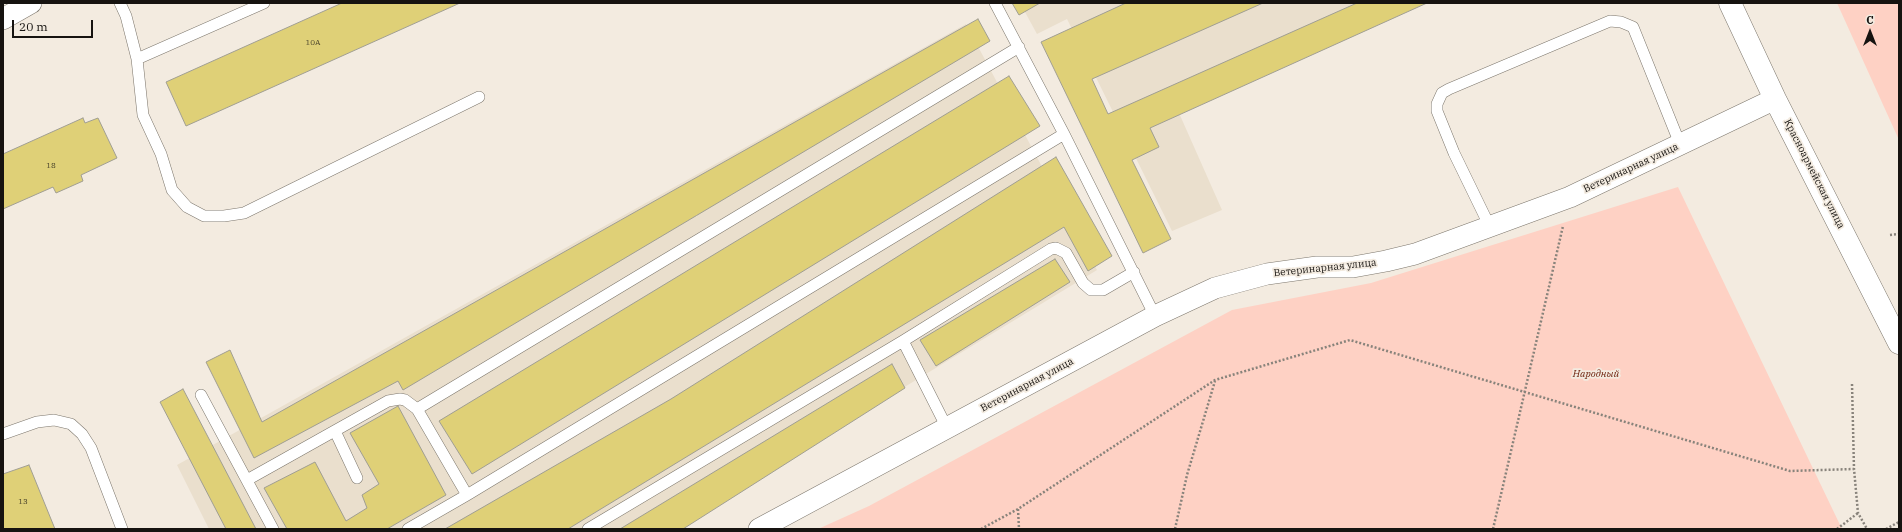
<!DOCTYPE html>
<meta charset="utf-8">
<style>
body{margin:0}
#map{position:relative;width:1902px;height:532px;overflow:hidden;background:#f3ebe0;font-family:"IBM Plex Serif",serif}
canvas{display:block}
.frame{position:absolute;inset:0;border:4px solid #161310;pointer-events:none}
.north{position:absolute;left:1850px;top:12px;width:40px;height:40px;-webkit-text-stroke:3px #f3ebe0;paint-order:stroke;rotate:0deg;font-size:11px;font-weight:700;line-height:16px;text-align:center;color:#161310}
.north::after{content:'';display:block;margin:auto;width:14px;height:18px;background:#161310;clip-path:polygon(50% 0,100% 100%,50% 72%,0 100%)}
.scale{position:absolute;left:12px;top:20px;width:81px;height:18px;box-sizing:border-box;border:2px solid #161310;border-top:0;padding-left:5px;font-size:12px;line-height:14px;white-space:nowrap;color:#161310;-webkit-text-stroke:3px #f3ebe0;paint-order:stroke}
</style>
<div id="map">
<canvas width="1902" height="532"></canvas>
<div class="frame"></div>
<div class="north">С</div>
<div class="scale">20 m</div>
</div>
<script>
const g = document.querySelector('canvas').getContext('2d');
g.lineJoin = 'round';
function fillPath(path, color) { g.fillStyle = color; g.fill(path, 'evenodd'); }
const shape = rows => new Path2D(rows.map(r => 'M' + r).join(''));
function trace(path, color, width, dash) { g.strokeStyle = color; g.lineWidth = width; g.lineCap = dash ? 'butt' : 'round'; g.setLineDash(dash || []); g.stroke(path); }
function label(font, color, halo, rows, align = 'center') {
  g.font = font + ' "IBM Plex Serif",serif'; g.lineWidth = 3.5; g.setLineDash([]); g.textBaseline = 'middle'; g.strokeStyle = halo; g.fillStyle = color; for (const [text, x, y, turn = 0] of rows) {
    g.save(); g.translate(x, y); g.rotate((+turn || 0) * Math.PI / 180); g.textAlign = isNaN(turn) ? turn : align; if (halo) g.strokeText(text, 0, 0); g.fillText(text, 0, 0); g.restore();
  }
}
fillPath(shape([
 [1020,3,1402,3,1175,104,1222,210,1172,231,1067,19,1037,34],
 [966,24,1097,270,671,529,209,529,177,465]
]), '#eadfcd');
fillPath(shape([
 [1837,3,1899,3,1899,140],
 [1678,187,1842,529,818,529,869,506,1232,310,1371,283]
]), '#fed1c4');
const building = shape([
 [342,3,460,3,186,126,166,82,342,3],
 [1012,3,1040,3,1019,15,1012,3],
 [1126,3,1263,3,1092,79,1108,114,1357,3,1427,3,1150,128,1159,147,1132,160,1171,239,1143,253,1041,42,1126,3],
 [978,19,990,41,403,390,398,381,254,458,206,362,230,350,262,422,978,19],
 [1009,76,1040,126,472,474,439,421,1009,76],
 [83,118,85,123,98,118,117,158,81,175,83,181,56,193,53,187,3,209,3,154,83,118],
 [1056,157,1112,256,1088,271,1064,227,568,529,445,529,671,399,1056,157],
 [1055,259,1070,282,936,366,920,340,1055,259],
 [892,364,905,388,683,529,620,529,892,364],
 [183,389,256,529,226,529,160,402,183,389],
 [398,406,446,495,387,529,287,529,264,488,315,462,346,521,367,508,362,495,379,484,350,433,398,406],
 [29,465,55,529,3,529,3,474,29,465]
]);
fillPath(building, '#dfd077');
trace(building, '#a09e92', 1);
const service = shape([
 [120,3,126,16,137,59,143,115,161,154,172,190,187,207,204,216,224,216,244,213,479,97],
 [995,3,1064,134,1155,316],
 [137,59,264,3],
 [1490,227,1454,153,1437,111,1437,104,1442,93,1449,89,1610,21,1621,22,1633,27,1680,144],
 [903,341,947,428],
 [201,395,273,529],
 [417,409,1019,47],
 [335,431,357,478],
 [3,434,37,422,54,420,71,424,82,434,91,448,122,529],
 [247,480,388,401,400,399,405,400,417,409,467,495],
 [408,529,467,495,1064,134],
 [588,529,903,341,1051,249,1056,248,1066,253,1083,283,1091,290,1103,290,1134,272]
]);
const minor = shape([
 [3,19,31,3],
 [759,529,1155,316,1215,288,1267,274,1317,267,1353,267,1386,261,1415,254,1570,197,1775,99]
]);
const tertiary = shape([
 [1730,3,1775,99,1899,343]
]);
trace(service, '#7c766c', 12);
trace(minor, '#7c766c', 22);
trace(tertiary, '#7c766c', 23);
trace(shape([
 [1890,235,1899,234],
 [1852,384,1854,469,1858,513,1867,529],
 [1018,509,1019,529],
 [981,529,1018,509,1215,380,1350,340,1790,471,1854,469],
 [1175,529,1187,475,1215,381],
 [1493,529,1563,226],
 [1837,529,1858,513],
 [1886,529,1899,522]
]), '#88837b', 2.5, [2, 2]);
trace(service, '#fff', 11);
trace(minor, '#fff', 21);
trace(tertiary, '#fff', 22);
label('8px', '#48422a', null, [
 ["10А",313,43],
 ["18",51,166],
 ["13",23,502]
]);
label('10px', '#161310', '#f3ebe0', [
 ["Ветеринарная улица",1631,168,-25],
 ["Красноармейская улица",1814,174,63],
 ["Ветеринарная улица",1325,268,-6],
 ["Ветеринарная улица",1027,385,-28]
]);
label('italic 10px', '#70230e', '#f3ebe0', [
 ["Народный",1596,374]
]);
</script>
